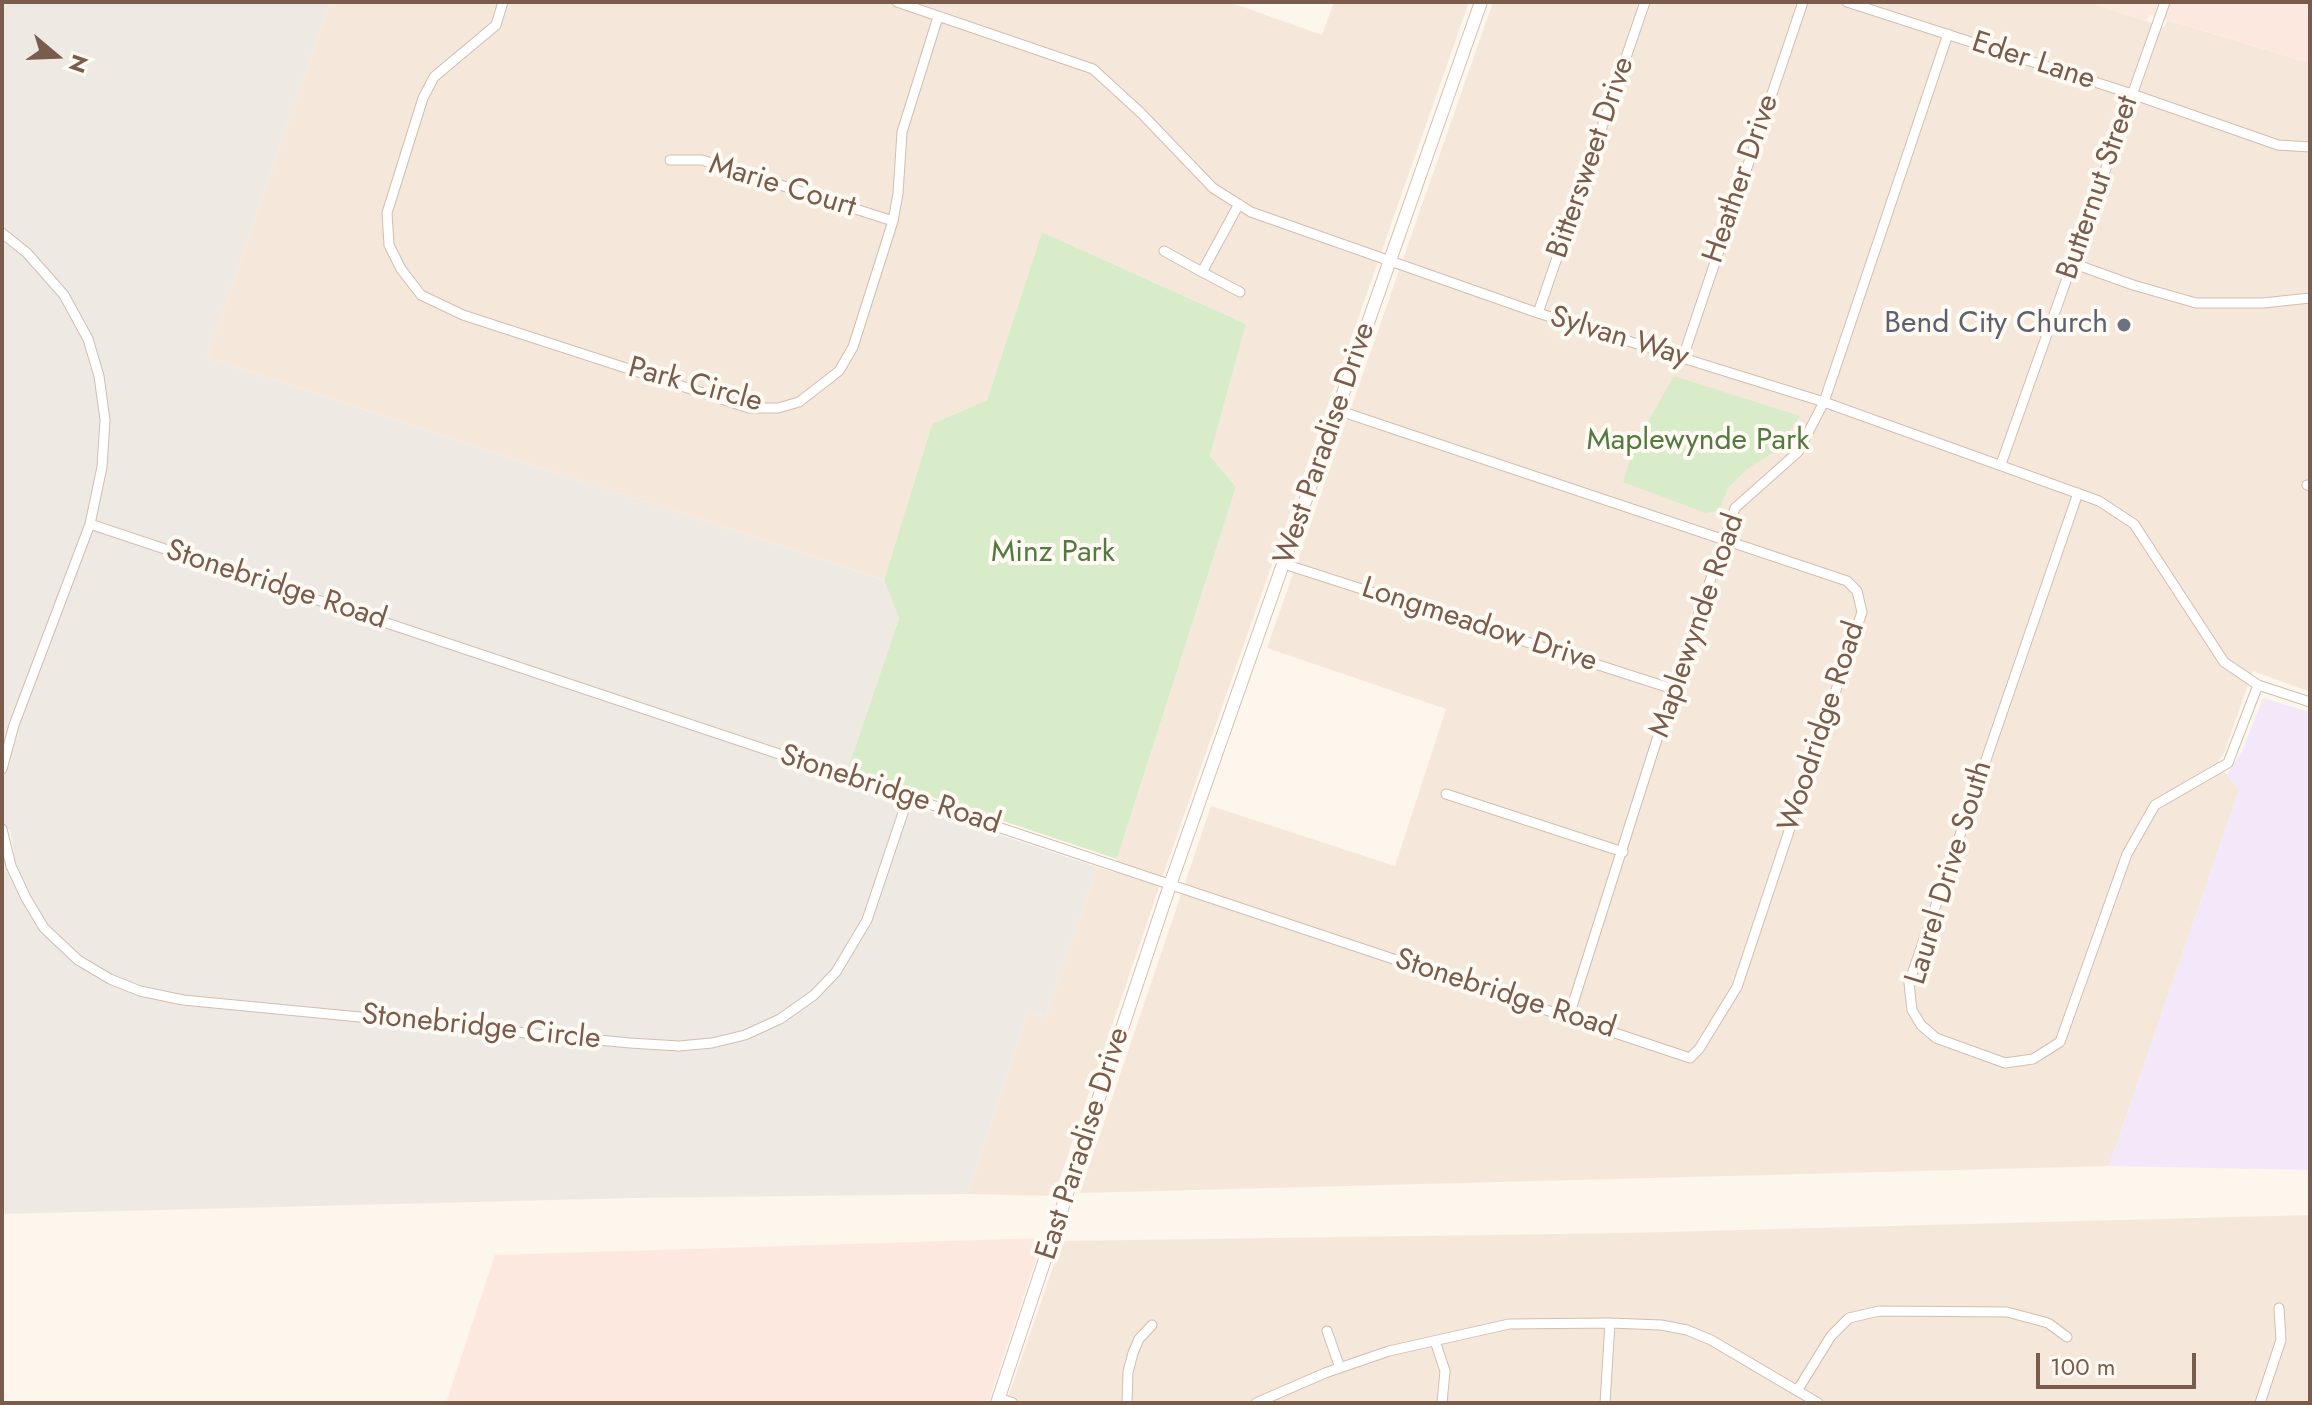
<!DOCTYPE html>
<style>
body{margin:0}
#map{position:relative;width:2312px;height:1405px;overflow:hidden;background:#fdf6ec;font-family:Jost,sans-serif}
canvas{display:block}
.frame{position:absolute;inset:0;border:4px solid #7a5c4d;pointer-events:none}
.north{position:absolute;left:16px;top:16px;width:80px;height:80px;-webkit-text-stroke:6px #fffaf3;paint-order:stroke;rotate:109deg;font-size:22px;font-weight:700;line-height:32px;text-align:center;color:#7a5c4d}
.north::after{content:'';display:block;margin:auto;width:28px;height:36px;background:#7a5c4d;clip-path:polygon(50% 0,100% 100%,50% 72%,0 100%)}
.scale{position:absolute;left:2036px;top:1353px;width:160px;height:36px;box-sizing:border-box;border:4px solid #7a5c4d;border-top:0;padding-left:10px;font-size:24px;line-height:28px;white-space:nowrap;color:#7a5c4d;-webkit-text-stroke:6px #fffaf3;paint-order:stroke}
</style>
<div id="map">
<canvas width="2312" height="1405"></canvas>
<div class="frame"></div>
<div class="north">N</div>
<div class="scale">100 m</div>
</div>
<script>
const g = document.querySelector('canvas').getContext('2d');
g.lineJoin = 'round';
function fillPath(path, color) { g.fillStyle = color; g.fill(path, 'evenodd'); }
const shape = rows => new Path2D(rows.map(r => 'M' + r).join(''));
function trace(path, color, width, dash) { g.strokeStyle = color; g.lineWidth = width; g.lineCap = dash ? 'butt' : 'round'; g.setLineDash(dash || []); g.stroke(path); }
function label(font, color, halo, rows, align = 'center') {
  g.font = font + ' Jost,sans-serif'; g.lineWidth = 8; g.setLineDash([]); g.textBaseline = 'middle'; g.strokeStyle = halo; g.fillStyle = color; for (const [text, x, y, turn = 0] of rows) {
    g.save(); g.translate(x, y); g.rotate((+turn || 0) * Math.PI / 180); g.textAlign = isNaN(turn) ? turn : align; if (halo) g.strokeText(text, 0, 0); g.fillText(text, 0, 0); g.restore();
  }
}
fillPath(shape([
 [330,2,1229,2,1322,35,1334,2,1469,2,1168,861,1054,1196,968,1194,1028,1012,1046,1017,1097,867,1113,872,1236,487,1210,456,1246,324,1042,232,987,400,932,424,884,580,207,358],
 [1493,2,2090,2,2164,27,2168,20,2310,63,2310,692,2253,671,2224,753,2217,763,2239,790,2109,1166,1080,1193,1211,806,1395,866,1446,709,1267,648],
 [2310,1215,2310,1403,1006,1403,1062,1241,1627,1233]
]), '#f5e8da');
fillPath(shape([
 [2090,2,2310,2,2310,63,2149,14,2147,21],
 [1043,1238,988,1403,446,1403,495,1255]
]), '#fde8e0');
fillPath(shape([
 [2,2,330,2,207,358,884,580,899,617,844,783,1097,867,1046,1017,1028,1012,968,1194,631,1198,2,1214,2,855,14,852,10,830,2,825]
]), '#efe9e4');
fillPath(shape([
 [2263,698,2310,712,2310,1170,2109,1166,2239,790,2227,775,2242,751]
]), '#f3e8fa');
fillPath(shape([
 [1042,232,1246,324,1210,456,1236,487,1117,859,848,769,899,618,884,580,932,424,987,400],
 [1674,376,1800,416,1777,450,1747,469,1728,488,1719,510,1706,513,1623,482,1635,444]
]), '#d8ecc9');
const street = shape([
 [503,2,496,25,434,77,423,98,387,213,389,245,401,269,421,295,463,315,749,408,778,408,799,402,839,371,853,347,893,221,898,194,902,132,938,17],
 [897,2,1093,69,1141,113,1213,188,1251,212,1538,313,1824,402,2099,501,2134,524,2224,662,2258,685,2310,702],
 [1847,2,2132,94,2278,145,2310,147],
 [670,160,702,160,893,221],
 [2,233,27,253,64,295,88,339,99,376,105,420,102,467,90,524,14,725,2,769],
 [1164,251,1202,272,1239,204],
 [2072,263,2133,285,2196,303,2263,303,2310,298],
 [1202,272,1240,292],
 [1538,313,1645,2],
 [1683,357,1803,2],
 [2001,464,2165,2],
 [2307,485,2310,486],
 [2078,493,1909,983,1912,1010,1921,1025,1936,1038,2005,1063,2033,1059,2060,1042,2127,854,2155,805,2228,763,2258,685],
 [90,524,1690,1058,1699,1049,1737,987,1862,612,1857,591,1847,581,1337,410],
 [1284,564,1673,689],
 [1446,794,1623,852],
 [2,829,11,866,26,898,44,928,78,960,110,979,140,991,183,1000,630,1043,679,1046,712,1043,745,1035,780,1019,814,995,836,972,867,920,908,798],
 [1569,1016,1673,689,1735,508,1798,452,1824,402,1948,34],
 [1327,1331,1340,1368],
 [1435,1341,1445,1371,1442,1403],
 [1797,1391,1831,1336,1849,1318,1879,1311,2007,1312,2048,1323,2067,1337],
 [999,1398,1013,1403],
 [1127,1403,1128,1372,1133,1353,1139,1339,1152,1325],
 [1256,1403,1325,1373,1389,1351,1509,1324,1610,1323,1661,1325,1687,1330,1711,1340,1818,1403],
 [1605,1403,1610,1323],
 [2260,1403,2281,1340,2279,1308]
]);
const secondary = shape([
 [997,1403,1170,885,1481,2]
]);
trace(street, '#d1beb0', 11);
trace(secondary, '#d6c0b0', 14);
trace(street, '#fff', 9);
trace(secondary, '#fff', 12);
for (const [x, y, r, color] of [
 [2124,325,8,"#6b7280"]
]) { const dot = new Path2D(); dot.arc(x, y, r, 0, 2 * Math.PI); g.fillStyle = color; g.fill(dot); trace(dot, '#fffaf3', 3); }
label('30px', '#7a5c4d', '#fffaf3', [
 ["Eder Lane",2033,62,18],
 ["Bittersweet Drive",1592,158,-71],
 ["Heather Drive",1742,179,-71],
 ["Marie Court",782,187,17],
 ["Butternut Street",2099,188,-71],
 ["Sylvan Way",1619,338,17],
 ["Park Circle",695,386,15],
 ["West Paradise Drive",1326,444,-71],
 ["Stonebridge Road",276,586,18],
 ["Longmeadow Drive",1479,626,18],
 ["Maplewynde Road",1698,626,-71],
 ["Woodridge Road",1823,727,-72],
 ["Stonebridge Road",890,791,18],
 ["Laurel Drive South",1950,873,-73],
 ["Stonebridge Road",1505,995,18],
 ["Stonebridge Circle",481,1028,6],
 ["East Paradise Drive",1084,1144,-72]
]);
label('30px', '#5b616d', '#fffaf3', [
 ["Bend City Church",2108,325]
], 'right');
label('30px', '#537a41', '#fffaf3', [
 ["Maplewynde Park",1698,442],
 ["Minz Park",1053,554]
]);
</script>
